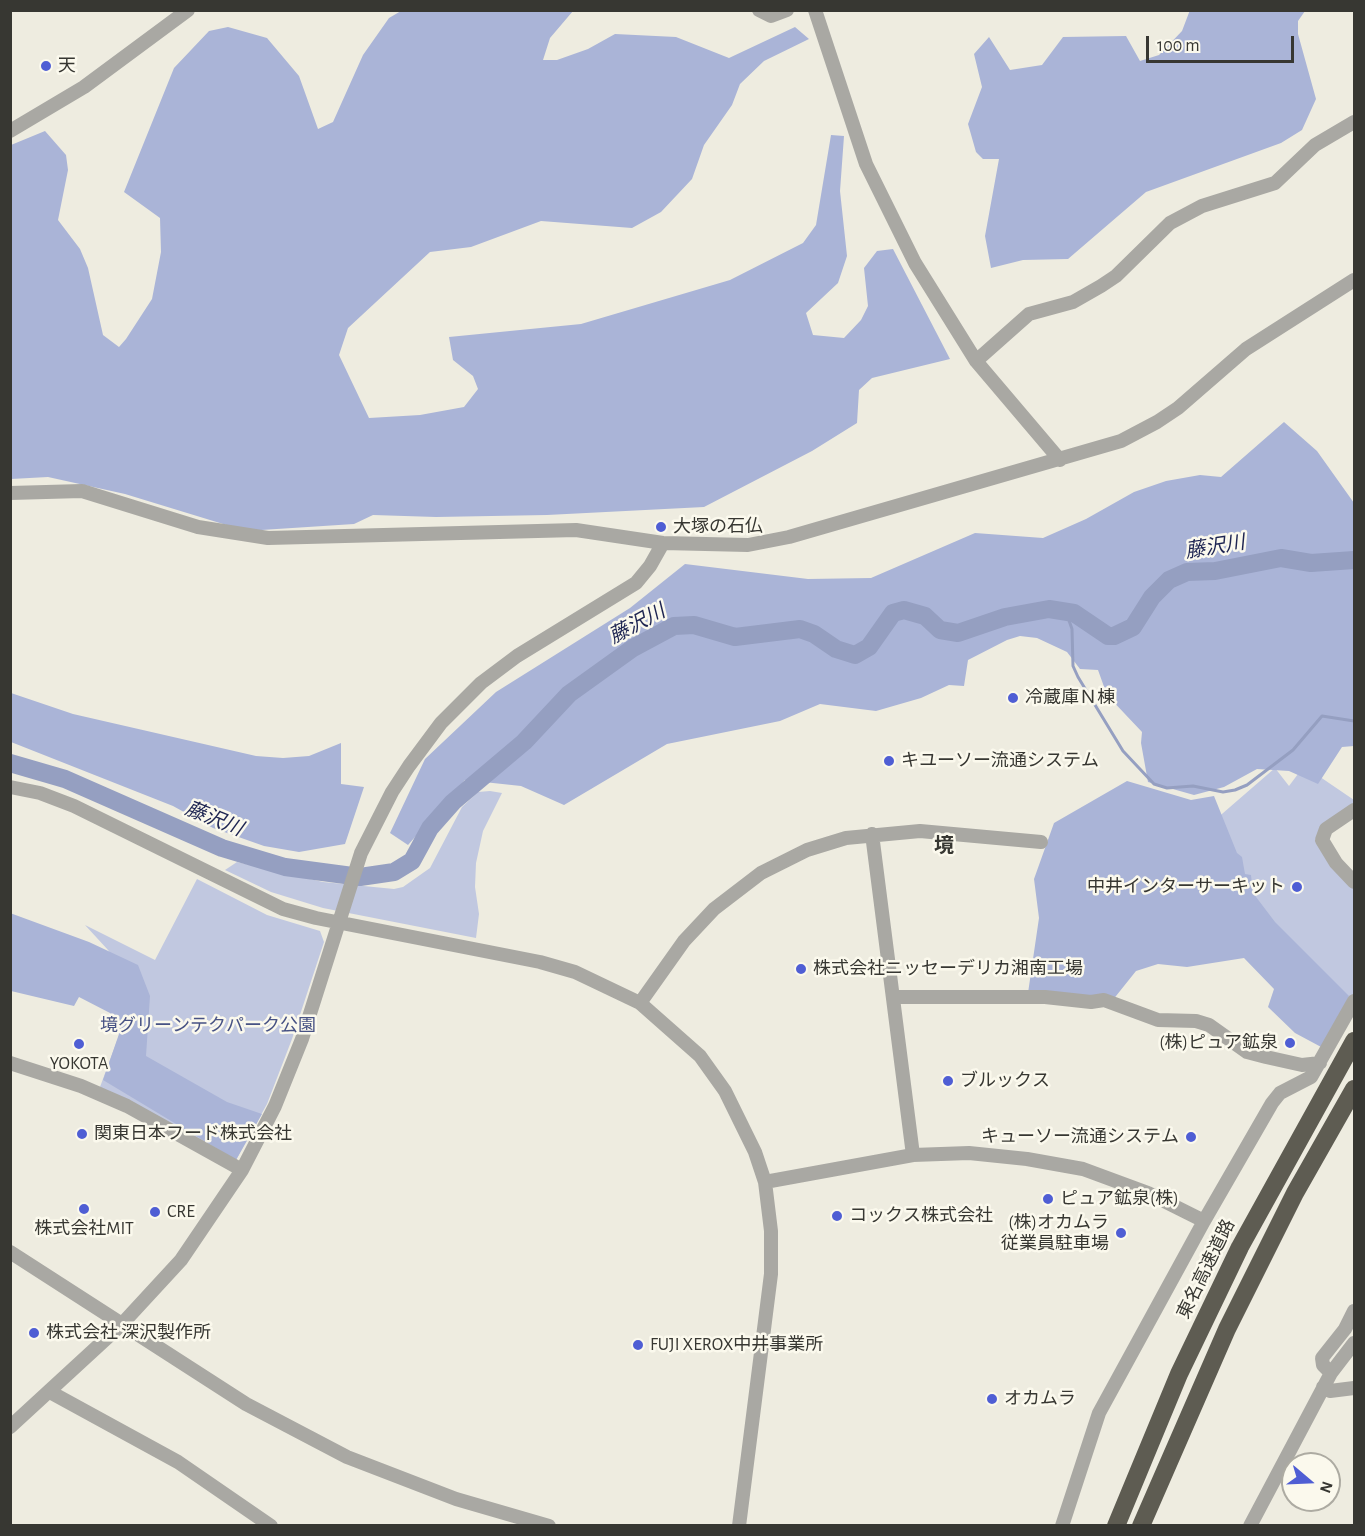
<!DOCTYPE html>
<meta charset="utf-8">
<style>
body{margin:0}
#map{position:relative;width:1365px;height:1536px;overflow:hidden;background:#eeece0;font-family:"Alegreya Sans",sans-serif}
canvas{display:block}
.frame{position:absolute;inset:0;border:12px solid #373732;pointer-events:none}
.north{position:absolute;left:1281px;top:1452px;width:60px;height:60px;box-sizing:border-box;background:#fbf9ed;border:2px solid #adaba2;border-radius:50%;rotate:109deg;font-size:16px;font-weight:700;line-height:24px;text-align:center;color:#373732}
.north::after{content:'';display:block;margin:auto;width:21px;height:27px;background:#4f5ed4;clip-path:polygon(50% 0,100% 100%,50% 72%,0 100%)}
.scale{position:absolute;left:1146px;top:36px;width:148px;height:27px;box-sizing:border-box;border:3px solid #373732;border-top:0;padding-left:8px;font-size:18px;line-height:21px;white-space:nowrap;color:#373732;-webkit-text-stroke:4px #fbf9ed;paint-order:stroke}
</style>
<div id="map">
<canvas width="1365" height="1536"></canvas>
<div class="frame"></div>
<div class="north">N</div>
<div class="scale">100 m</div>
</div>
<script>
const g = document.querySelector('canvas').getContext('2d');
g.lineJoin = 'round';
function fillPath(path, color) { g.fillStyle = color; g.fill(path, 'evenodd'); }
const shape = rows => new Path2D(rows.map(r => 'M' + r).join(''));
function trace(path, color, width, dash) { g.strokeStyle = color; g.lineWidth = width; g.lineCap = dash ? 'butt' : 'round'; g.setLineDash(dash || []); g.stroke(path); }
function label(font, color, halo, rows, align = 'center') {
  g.font = font + ' "Alegreya Sans","Noto Sans JP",sans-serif'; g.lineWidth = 5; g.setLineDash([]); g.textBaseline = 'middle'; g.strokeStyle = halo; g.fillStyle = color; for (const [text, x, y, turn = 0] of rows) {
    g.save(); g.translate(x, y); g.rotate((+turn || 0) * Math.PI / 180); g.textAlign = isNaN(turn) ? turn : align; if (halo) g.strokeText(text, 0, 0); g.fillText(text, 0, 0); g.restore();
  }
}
fillPath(shape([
 [1304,766,1354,800,1354,807,1327,823,1315,840,1354,889,1354,994,1346,1009,1282,961,1215,820,1275,768,1289,786],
 [490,791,502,793,483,831,476,863,475,887,479,914,476,938,323,908,271,892,225,870,237,862,323,882,394,889,403,887,430,868,462,807,478,792],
 [197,879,267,915,320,931,324,942,292,1039,267,1104,236,1160,100,1087,124,1022,130,982,108,950,85,925,155,960]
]), '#c1c8e0');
fillPath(shape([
 [1190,10,1305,11,1298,21,1298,34,1316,99,1302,130,1281,143,1146,192,1068,259,1023,260,991,268,985,236,999,159,983,159,976,152,968,124,982,87,974,54,989,37,1010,70,1042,65,1063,37,1126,36,1140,61,1159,55,1182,31],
 [401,11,573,11,550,38,543,60,557,60,588,49,615,34,676,37,729,58,795,27,809,39,764,61,740,84,732,105,704,145,692,179,661,212,632,228,541,221,471,247,430,252,348,328,339,355,369,418,420,415,464,407,478,389,473,376,453,360,449,337,581,324,730,280,803,243,816,225,831,135,844,136,840,191,847,256,838,283,806,313,813,335,844,338,861,320,868,306,864,268,877,251,893,249,950,359,872,378,859,390,857,423,812,451,704,507,547,515,436,517,373,515,354,524,246,531,125,494,48,477,11,479,11,145,45,131,66,155,68,170,58,220,80,249,88,268,103,335,119,347,126,339,152,299,161,252,160,218,124,192,174,68,209,31,228,27,267,38,299,76,318,129,333,122,363,55,389,18],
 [1284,422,1317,451,1354,503,1354,746,1342,747,1318,784,1289,771,1257,769,1224,787,1194,795,1148,782,1141,743,1142,732,1107,695,1098,670,1080,669,1067,652,1037,638,1020,636,1007,640,968,660,964,686,949,685,921,698,876,711,820,704,780,721,667,744,564,805,521,786,465,780,408,845,390,833,425,759,496,692,630,608,685,564,808,579,871,578,975,533,1043,538,1086,519,1134,492,1166,481,1200,475,1221,477],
 [11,693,73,714,256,756,283,758,309,756,341,743,341,784,364,787,345,844,299,852,264,846,213,828,173,806,11,742],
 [1127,781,1191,800,1214,796,1237,853,1242,857,1245,874,1251,875,1253,893,1275,922,1349,996,1323,1048,1295,1033,1268,1007,1274,989,1244,958,1187,967,1158,964,1136,971,1112,1001,1028,993,1039,918,1034,879,1054,823],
 [10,913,89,942,138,965,150,996,146,1056,227,1102,262,1114,236,1160,103,1080,119,1034,110,1013,79,997,74,1006,11,991]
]), '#aab4d7');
trace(shape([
 [1066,612,1072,629,1073,666,1078,677,1123,751,1154,784,1167,788,1193,786,1223,792,1235,790,1247,785,1293,750,1322,716,1354,721]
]), '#959fc1', 3);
trace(shape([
 [10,763,65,779,222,848,285,867,360,877,394,872,412,861,430,828,453,802,524,742,569,694,633,648,674,626,694,625,735,637,800,629,814,634,836,649,855,655,869,647,893,613,904,610,925,616,940,630,958,633,1005,617,1049,609,1074,613,1108,636,1114,636,1133,627,1152,597,1169,580,1187,572,1215,571,1281,558,1311,563,1354,560]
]), '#959fc1', 18);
trace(shape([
 [759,10,771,16,787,10],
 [815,10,866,164,915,263,976,361,1060,460],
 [10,131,84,87,188,10],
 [976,361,1029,314,1073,302,1101,286,1116,276,1170,223,1202,206,1275,183,1315,145,1354,122],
 [10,493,82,491,198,527,268,538,576,530,663,543,748,545,789,537,1121,441,1157,422,1178,408,1246,349,1354,280],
 [10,787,40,793,74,806,283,909,316,918,540,962,575,972,640,1003,700,1056,725,1091,755,1152,765,1182,771,1231,771,1274,739,1526],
 [1354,810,1326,829,1322,840,1336,863,1354,882],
 [872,834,913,1155],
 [893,997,1045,997,1091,1002,1104,1000,1158,1020,1196,1021,1209,1025,1247,1052,1266,1057,1302,1065,1320,1063],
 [640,1003,684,941,714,909,761,873,807,850,846,838,920,831,1041,842],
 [10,1063,81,1086,127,1106,242,1170],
 [765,1182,913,1155,969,1153,1027,1159,1083,1169,1148,1193,1204,1221],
 [10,1252,246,1404,347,1457,456,1499,549,1526],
 [1331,1373,1323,1365,1322,1358,1345,1329,1354,1311],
 [1323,1387,1330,1391,1354,1388],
 [50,1392,178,1462,271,1526],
 [10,1427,122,1324,181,1260,242,1170,275,1106,302,1039,361,853,392,792,409,766,441,723,481,683,517,656,636,583,650,566,663,543],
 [1062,1526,1099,1413,1204,1221,1272,1103,1280,1093,1311,1077,1354,1001],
 [1250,1526,1331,1373,1354,1343]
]), '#a9a8a3', 14);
trace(shape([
 [1116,1526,1179,1374,1240,1247,1354,1041],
 [1141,1526,1227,1329,1295,1193,1354,1089]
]), '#5e5c52', 18);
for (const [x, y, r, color] of [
 [46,66,6,"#4f5ed4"],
 [661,527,6,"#4f5ed4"],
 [1013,698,6,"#4f5ed4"],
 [889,761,6,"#4f5ed4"],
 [1297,887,6,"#4f5ed4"],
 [801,969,6,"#4f5ed4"],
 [1290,1043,6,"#4f5ed4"],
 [79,1044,6,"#4f5ed4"],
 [948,1081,6,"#4f5ed4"],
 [82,1134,6,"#4f5ed4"],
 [1191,1137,6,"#4f5ed4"],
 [1048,1199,6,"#4f5ed4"],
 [84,1209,6,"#4f5ed4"],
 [155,1212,6,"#4f5ed4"],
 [837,1216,6,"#4f5ed4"],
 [1121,1233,6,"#4f5ed4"],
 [34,1333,6,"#4f5ed4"],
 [638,1345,6,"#4f5ed4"],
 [992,1399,6,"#4f5ed4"]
]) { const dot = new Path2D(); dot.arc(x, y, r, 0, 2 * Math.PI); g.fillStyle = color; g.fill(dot); trace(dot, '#fbf9ed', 2); }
label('18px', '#373732', '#fbf9ed', [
 ["天",58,66],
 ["大塚の石仏",673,527],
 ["冷蔵庫Ｎ棟",1025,698],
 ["キユーソー流通システム",901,761],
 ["中井インターサーキット",1285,887,"right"],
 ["株式会社ニッセーデリカ湘南工場",813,969],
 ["(株)ピュア鉱泉",1278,1043,"right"],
 ["YOKOTA",79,1064,"center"],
 ["ブルックス",960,1081],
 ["関東日本フード株式会社",94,1134],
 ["キューソー流通システム",1179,1137,"right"],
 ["ピュア鉱泉(株)",1060,1199],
 ["CRE",167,1212],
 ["コックス株式会社",849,1216],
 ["(株)オカムラ",1109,1223,"right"],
 ["従業員駐車場",1109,1244,"right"],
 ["株式会社MIT",84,1229,"center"],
 ["株式会社 深沢製作所",46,1333],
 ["FUJI XEROX中井事業所",650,1345],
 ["オカムラ",1004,1399]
], 'left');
label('18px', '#475284', '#fbf9ed', [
 ["境グリーンテクパーク公園",208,1026]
]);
label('18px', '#373732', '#fbf9ed', [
 ["東名高速道路",1206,1269,-64]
]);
label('italic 20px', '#1d2451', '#fbf9ed', [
 ["藤沢川",1215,547,-9],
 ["藤沢川",637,624,-28],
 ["藤沢川",214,819,22]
]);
label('bold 20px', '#373732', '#fbf9ed', [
 ["境",944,846]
]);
</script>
